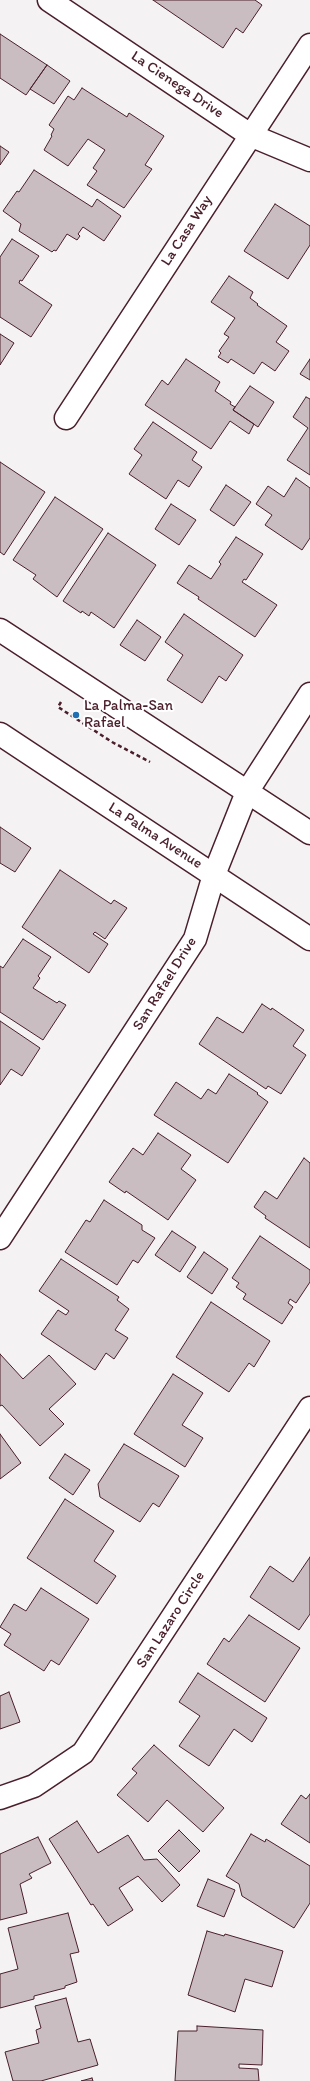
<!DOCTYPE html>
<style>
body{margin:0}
canvas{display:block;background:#f4f2f2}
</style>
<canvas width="310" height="2081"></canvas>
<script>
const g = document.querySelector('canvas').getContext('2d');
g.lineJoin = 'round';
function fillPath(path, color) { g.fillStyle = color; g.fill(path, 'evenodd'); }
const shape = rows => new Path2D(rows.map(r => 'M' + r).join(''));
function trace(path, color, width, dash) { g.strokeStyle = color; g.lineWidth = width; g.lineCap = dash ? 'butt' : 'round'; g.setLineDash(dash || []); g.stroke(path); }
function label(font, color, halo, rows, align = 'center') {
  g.font = font + ' Itim,sans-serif'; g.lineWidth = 4; g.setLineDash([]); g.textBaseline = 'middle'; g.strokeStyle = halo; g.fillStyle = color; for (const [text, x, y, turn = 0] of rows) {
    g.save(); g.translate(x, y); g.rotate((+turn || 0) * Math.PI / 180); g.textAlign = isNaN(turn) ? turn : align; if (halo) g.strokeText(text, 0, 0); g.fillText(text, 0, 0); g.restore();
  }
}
const building = shape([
 [153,0,255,0,262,5,243,33,236,28,223,48,153,0],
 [0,34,47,65,26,95,0,78,0,34],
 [47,65,70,81,54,104,30,89,47,65],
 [82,88,127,117,129,113,164,136,145,165,152,169,124,208,87,185,97,171,93,168,105,150,88,139,68,166,44,150,52,136,51,135,54,129,49,125,68,96,74,100,82,88],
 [0,146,9,152,0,165,0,146],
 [34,170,92,207,97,199,121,216,104,241,83,227,78,234,80,236,77,240,67,234,56,251,54,250,52,252,19,231,21,224,3,211,17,191,19,192,34,170],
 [275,204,310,226,310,245,288,279,244,251,275,204],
 [12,239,39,256,22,281,20,280,19,283,52,305,31,337,0,317,0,257,12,239],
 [229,276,253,292,250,298,258,304,257,305,287,326,276,342,289,351,275,371,262,362,254,374,231,359,228,363,218,357,221,353,219,351,229,337,224,334,235,318,211,302,229,276],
 [0,334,14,343,0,365,0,334],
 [186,359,220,382,215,391,231,402,230,404,235,407,233,410,254,424,249,434,230,421,211,449,145,405,162,380,168,385,186,359],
 [310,359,310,380,300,374,310,359],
 [250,386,274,402,258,427,233,410,250,386],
 [306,397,310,399,310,475,287,460,308,428,293,417,306,397],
 [153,422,197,452,192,460,202,467,189,487,178,480,166,499,129,474,142,455,134,449,153,422],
 [0,462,45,492,4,555,0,552,0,462],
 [296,478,310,488,310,538,302,550,265,525,272,515,256,504,268,486,284,497,296,478],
 [226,485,251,502,234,526,210,510,226,485],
 [55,497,103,529,57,597,33,579,36,575,13,560,55,497],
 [171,504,196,520,179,545,155,529,171,504],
 [108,533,156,565,114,628,91,612,89,616,82,611,81,613,63,601,108,533],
 [236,537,263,554,246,580,244,579,242,582,277,605,255,637,198,599,199,597,177,583,189,565,211,579,221,564,219,562,236,537],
 [184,614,243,655,226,681,219,676,202,703,167,680,183,655,165,642,184,614],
 [137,620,161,637,145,661,120,645,137,620],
 [0,827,31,848,15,872,0,863,0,827],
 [60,870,111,904,114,900,127,908,105,939,95,932,93,934,108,944,89,973,22,927,60,870],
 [23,939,51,957,38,976,40,978,33,988,57,1003,59,1001,66,1005,43,1040,0,1012,0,966,3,968,23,939],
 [262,1004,271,1010,272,1008,304,1030,293,1046,306,1055,281,1094,268,1086,266,1089,199,1044,217,1017,243,1033,262,1004],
 [0,1021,40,1048,22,1076,11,1069,0,1085,0,1021],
 [229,1074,258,1093,257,1094,268,1102,228,1163,154,1115,176,1082,201,1099,208,1089,216,1094,229,1074],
 [158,1133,191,1155,181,1169,196,1180,168,1220,126,1191,125,1193,109,1182,133,1148,143,1155,158,1133],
 [304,1158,310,1163,310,1248,265,1218,266,1216,254,1207,265,1191,277,1199,304,1158],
 [104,1200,142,1225,142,1230,155,1238,138,1263,133,1260,117,1285,65,1252,86,1220,90,1222,104,1200],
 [172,1231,196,1247,180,1272,155,1255,172,1231],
 [260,1236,310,1270,310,1282,296,1303,290,1299,288,1303,293,1307,282,1324,243,1299,246,1294,236,1287,239,1283,232,1278,260,1236],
 [204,1252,228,1269,212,1294,187,1277,204,1252],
 [61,1259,119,1297,117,1300,129,1309,115,1330,128,1338,114,1359,106,1353,95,1370,41,1334,58,1310,66,1315,69,1311,39,1291,61,1259],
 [211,1302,270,1341,254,1367,249,1363,229,1392,176,1357,211,1302],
 [0,1354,23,1379,49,1355,76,1384,49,1409,64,1424,40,1446,2,1405,0,1406,0,1354],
 [173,1374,203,1393,182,1425,203,1438,185,1467,134,1434,173,1374],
 [0,1434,21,1463,0,1479,0,1434],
 [124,1444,179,1476,159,1507,153,1503,140,1522,100,1497,98,1484,124,1444],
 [65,1454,90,1470,73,1495,49,1478,65,1454],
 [65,1499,114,1531,94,1561,116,1576,97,1604,27,1558,65,1499],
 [310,1557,310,1614,299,1630,250,1597,270,1566,293,1582,310,1557],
 [41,1588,89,1619,59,1665,51,1660,44,1671,4,1645,11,1634,0,1627,14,1604,26,1611,41,1588],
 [249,1615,300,1648,265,1702,207,1664,224,1638,229,1642,249,1615],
 [198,1673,267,1718,252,1742,234,1729,209,1766,179,1746,200,1716,179,1702,198,1673],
 [9,1692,20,1722,0,1729,0,1696,9,1692],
 [154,1745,224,1808,203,1832,167,1800,148,1822,117,1795,137,1773,132,1769,154,1745],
 [310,1794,310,1843,281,1824,301,1795,306,1799,310,1794],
 [77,1821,98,1853,128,1835,144,1860,157,1859,180,1885,162,1902,138,1876,119,1888,133,1910,108,1926,93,1904,91,1905,49,1839,77,1821],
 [179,1830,200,1851,179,1872,158,1851,179,1830],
 [251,1834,265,1842,266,1839,310,1866,310,1903,294,1928,242,1896,239,1884,226,1876,251,1834],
 [38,1837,51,1863,29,1874,32,1878,20,1884,27,1913,0,1920,0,1854,38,1837],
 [208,1879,235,1890,224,1917,197,1906,208,1879],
 [68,1913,79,1952,70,1954,77,1982,65,1986,65,1988,34,1996,34,1999,0,2008,0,1974,18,1969,8,1928,68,1913],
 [207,1931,224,1936,225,1934,283,1951,272,1987,245,1979,235,2012,188,1995,207,1931],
 [66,1998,78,2042,90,2039,98,2065,41,2081,13,2081,5,2052,39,2043,36,2030,41,2028,35,2006,66,1998],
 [197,2026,263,2030,262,2065,239,2064,239,2068,258,2069,259,2081,175,2081,178,2031,197,2031,197,2026],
 [92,2078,93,2081,81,2081,92,2078]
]);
fillPath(building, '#cabdc1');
trace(building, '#4a1f2b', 1);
const minor = shape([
 [49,0,250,135,310,160],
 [66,418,310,45],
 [0,630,310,833],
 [0,1238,195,939,214,875,247,792,310,694],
 [0,1798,34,1786,83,1753,310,1408]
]);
const major = shape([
 [0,734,310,939]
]);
trace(minor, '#4a1f2b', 25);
trace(major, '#4a1f2b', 25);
trace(shape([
 [61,702,58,707,112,742,150,762]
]), '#4a1f2b', 2.5, [4, 3]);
trace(minor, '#fff', 22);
trace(major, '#fff', 22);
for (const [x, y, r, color] of [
 [76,715,4,"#1f6fb2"]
]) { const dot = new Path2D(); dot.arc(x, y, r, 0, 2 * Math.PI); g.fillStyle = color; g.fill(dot); trace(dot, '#fff', 1.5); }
label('15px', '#4a1f2b', '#fff', [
 ["La Cienega Drive",177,85,34],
 ["La Casa Way",187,231,-57],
 ["La Palma Avenue",155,836,33],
 ["San Rafael Drive",165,984,-58],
 ["San Lazaro Circle",171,1620,-57]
]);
label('15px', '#4a1f2b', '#fff', [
 ["La Palma-San",84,706],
 ["Rafael",84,723]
], 'left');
</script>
